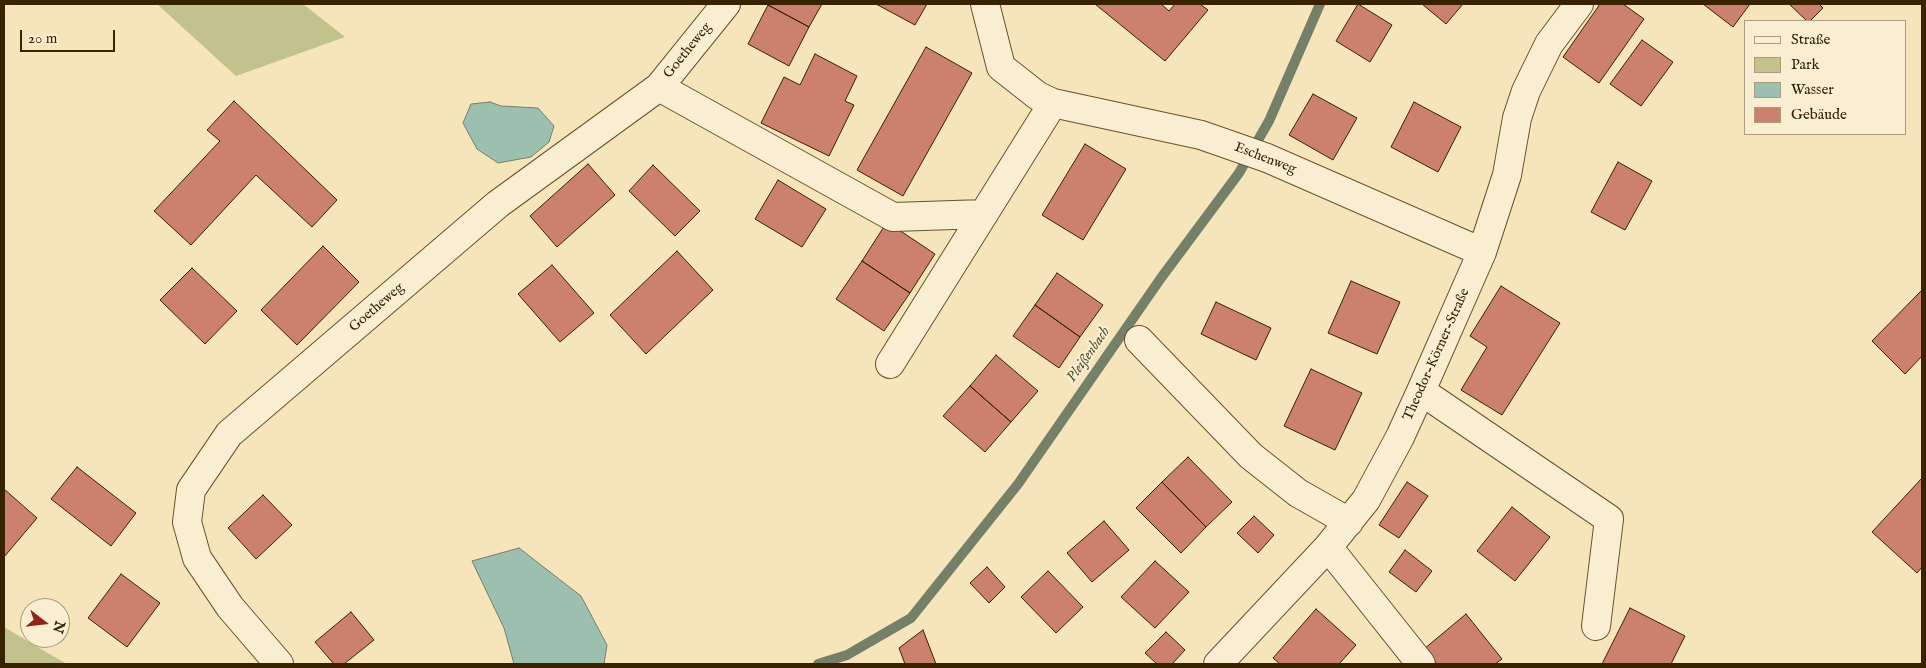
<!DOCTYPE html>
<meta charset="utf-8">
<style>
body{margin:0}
#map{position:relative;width:1926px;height:668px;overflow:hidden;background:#f6e4ba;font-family:"IM FELL English",serif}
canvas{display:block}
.frame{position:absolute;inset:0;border:5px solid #382200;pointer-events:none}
.legend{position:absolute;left:1744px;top:20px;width:162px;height:115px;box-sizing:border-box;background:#f9edd2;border:1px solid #ac9c7e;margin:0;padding:6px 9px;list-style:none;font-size:15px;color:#382200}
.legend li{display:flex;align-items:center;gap:10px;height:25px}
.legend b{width:25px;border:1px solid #ac9c7e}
.north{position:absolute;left:20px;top:598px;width:50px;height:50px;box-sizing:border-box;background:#f9edd2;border:1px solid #ac9c7e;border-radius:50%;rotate:106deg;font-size:14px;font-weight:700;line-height:20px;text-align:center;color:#382200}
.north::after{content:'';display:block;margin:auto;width:18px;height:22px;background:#8f2418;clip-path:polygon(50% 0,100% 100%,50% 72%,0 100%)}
.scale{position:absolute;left:20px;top:30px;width:95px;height:22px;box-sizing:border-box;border:2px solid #382200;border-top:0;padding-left:6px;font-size:15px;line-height:18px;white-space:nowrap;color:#382200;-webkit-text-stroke:4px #f9edd2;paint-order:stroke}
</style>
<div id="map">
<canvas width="1926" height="668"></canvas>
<div class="frame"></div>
<ul class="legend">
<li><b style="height:6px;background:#f9edd2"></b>Straße</li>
<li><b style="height:14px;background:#c1c28c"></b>Park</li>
<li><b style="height:14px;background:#9dbfaf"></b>Wasser</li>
<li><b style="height:14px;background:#cb816d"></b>Gebäude</li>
</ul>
<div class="north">N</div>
<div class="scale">20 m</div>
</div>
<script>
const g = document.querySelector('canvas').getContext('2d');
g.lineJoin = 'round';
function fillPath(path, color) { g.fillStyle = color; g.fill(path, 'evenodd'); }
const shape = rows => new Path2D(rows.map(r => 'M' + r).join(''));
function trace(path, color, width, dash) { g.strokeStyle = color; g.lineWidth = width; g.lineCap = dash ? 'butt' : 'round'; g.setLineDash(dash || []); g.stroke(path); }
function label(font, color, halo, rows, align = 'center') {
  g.font = font + ' "IM FELL English",serif'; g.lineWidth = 4.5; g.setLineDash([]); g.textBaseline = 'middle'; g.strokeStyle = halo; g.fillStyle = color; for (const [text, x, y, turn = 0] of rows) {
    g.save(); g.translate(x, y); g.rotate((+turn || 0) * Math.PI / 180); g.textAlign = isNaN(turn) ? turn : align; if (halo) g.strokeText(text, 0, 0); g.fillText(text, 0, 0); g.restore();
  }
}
fillPath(shape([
 [157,4,303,4,345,37,236,76],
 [4,627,46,652,67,664,4,664]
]), '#c1c28c');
const water = shape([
 [490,102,501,106,538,108,554,126,549,142,531,157,498,163,477,149,463,123,471,104,490,102],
 [519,548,581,596,607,645,604,664,514,664,504,628,472,561,519,548]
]);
fillPath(water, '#9dbfaf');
trace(water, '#758069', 1);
trace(shape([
 [818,664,847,655,911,618,1018,484,1161,278,1239,173,1269,121,1320,4]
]), '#758069', 10);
const building = shape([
 [769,4,822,4,809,27,768,5,769,4],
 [876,4,927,4,915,25,876,4],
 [1095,4,1161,4,1169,11,1175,4,1200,4,1208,10,1165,61,1095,4],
 [1358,4,1392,25,1370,62,1336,41,1358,4],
 [1422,4,1463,4,1446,24,1422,4],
 [1600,4,1623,4,1644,19,1599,83,1563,57,1600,4],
 [1703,4,1750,4,1733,27,1703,4],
 [1789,4,1819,4,1823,8,1810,21,1807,21,1789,4],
 [768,5,809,27,789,66,748,44,768,5],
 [1642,40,1673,62,1641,106,1610,84,1642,40],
 [926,47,972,73,903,196,857,170,926,47],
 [815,54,857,76,845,101,854,105,829,156,761,123,784,77,800,85,815,54],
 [1313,94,1357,118,1333,160,1289,135,1313,94],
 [234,101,337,200,312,227,256,175,191,245,154,211,220,141,207,130,234,101],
 [1414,102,1461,127,1438,172,1391,147,1414,102],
 [1085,144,1126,169,1083,240,1042,215,1085,144],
 [1618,162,1652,181,1625,230,1591,212,1618,162],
 [588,164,615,195,557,247,530,216,588,164],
 [653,165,700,211,675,236,629,191,653,165],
 [778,180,826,209,802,247,755,219,778,180],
 [887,222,935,254,910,293,862,261,887,222],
 [323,246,359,282,297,345,261,310,323,246],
 [677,251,713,290,646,354,610,315,677,251],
 [862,261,910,293,884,331,836,299,862,261],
 [552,265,594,313,560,342,518,294,552,265],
 [192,268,237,311,205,344,160,300,192,268],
 [1057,273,1103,305,1080,337,1035,305,1057,273],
 [1351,281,1400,302,1377,354,1328,333,1351,281],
 [1501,286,1560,323,1502,415,1461,390,1487,347,1470,336,1501,286],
 [1922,290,1922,356,1905,374,1872,341,1922,290],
 [1216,302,1271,328,1256,360,1201,334,1216,302],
 [1035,305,1080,337,1059,368,1013,336,1035,305],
 [996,355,1038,391,1011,422,970,386,996,355],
 [1311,369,1362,393,1335,450,1284,426,1311,369],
 [970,386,1011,422,985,452,943,416,970,386],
 [1188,457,1232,502,1206,527,1162,482,1188,457],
 [77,467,136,513,111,546,51,499,77,467],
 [1922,478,1922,567,1917,573,1872,532,1922,478],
 [1162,482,1206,527,1181,553,1136,508,1162,482],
 [1407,482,1428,496,1399,538,1379,525,1407,482],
 [4,489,37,518,4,557,4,489],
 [263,495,292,525,256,559,228,528,263,495],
 [1512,507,1550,537,1515,581,1477,551,1512,507],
 [1254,516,1274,535,1258,553,1237,533,1254,516],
 [1104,521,1129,550,1092,582,1067,553,1104,521],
 [1405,550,1432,571,1416,592,1389,572,1405,550],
 [1155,561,1189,592,1155,628,1121,597,1155,561],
 [987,567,1005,587,989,603,970,583,987,567],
 [1048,571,1083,607,1056,633,1021,597,1048,571],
 [121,574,160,603,127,647,88,618,121,574],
 [1630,608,1685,636,1671,664,1602,664,1630,608],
 [1316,609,1356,645,1339,664,1280,664,1273,658,1316,609],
 [351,612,374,640,344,664,334,664,315,642,351,612],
 [1466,614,1502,659,1495,664,1437,664,1424,649,1466,614],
 [923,630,936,664,905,664,899,648,923,630],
 [1166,632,1185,650,1172,664,1157,664,1145,653,1166,632]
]);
fillPath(building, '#cb816d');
trace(building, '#382200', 1);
const minor = shape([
 [985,4,1001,67,1038,96,1053,103,1201,135,1267,158,1482,252],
 [659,87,893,217,984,214],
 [1139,340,1251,456,1298,493,1349,522],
 [890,364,1053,103],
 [1421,391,1609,519,1596,626],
 [1328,547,1421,664],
 [279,664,230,607,197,558,187,522,191,490,229,434,498,204,659,87,726,4],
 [1218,664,1328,547,1366,500,1400,437,1421,391,1482,252,1507,175,1517,118,1526,91,1549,44,1579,4]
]);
trace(minor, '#68522e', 30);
trace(minor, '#f9edd2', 28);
label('14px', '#382200', '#f9edd2', [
 ["Goetheweg",688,51,-51],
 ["Eschenweg",1265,159,21],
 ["Goetheweg",377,308,-41],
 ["Theodor-Körner-Straße",1437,355,-66]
]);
label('italic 15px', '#565135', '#f9edd2', [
 ["Pleißenbach",1089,355,-55]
]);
</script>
